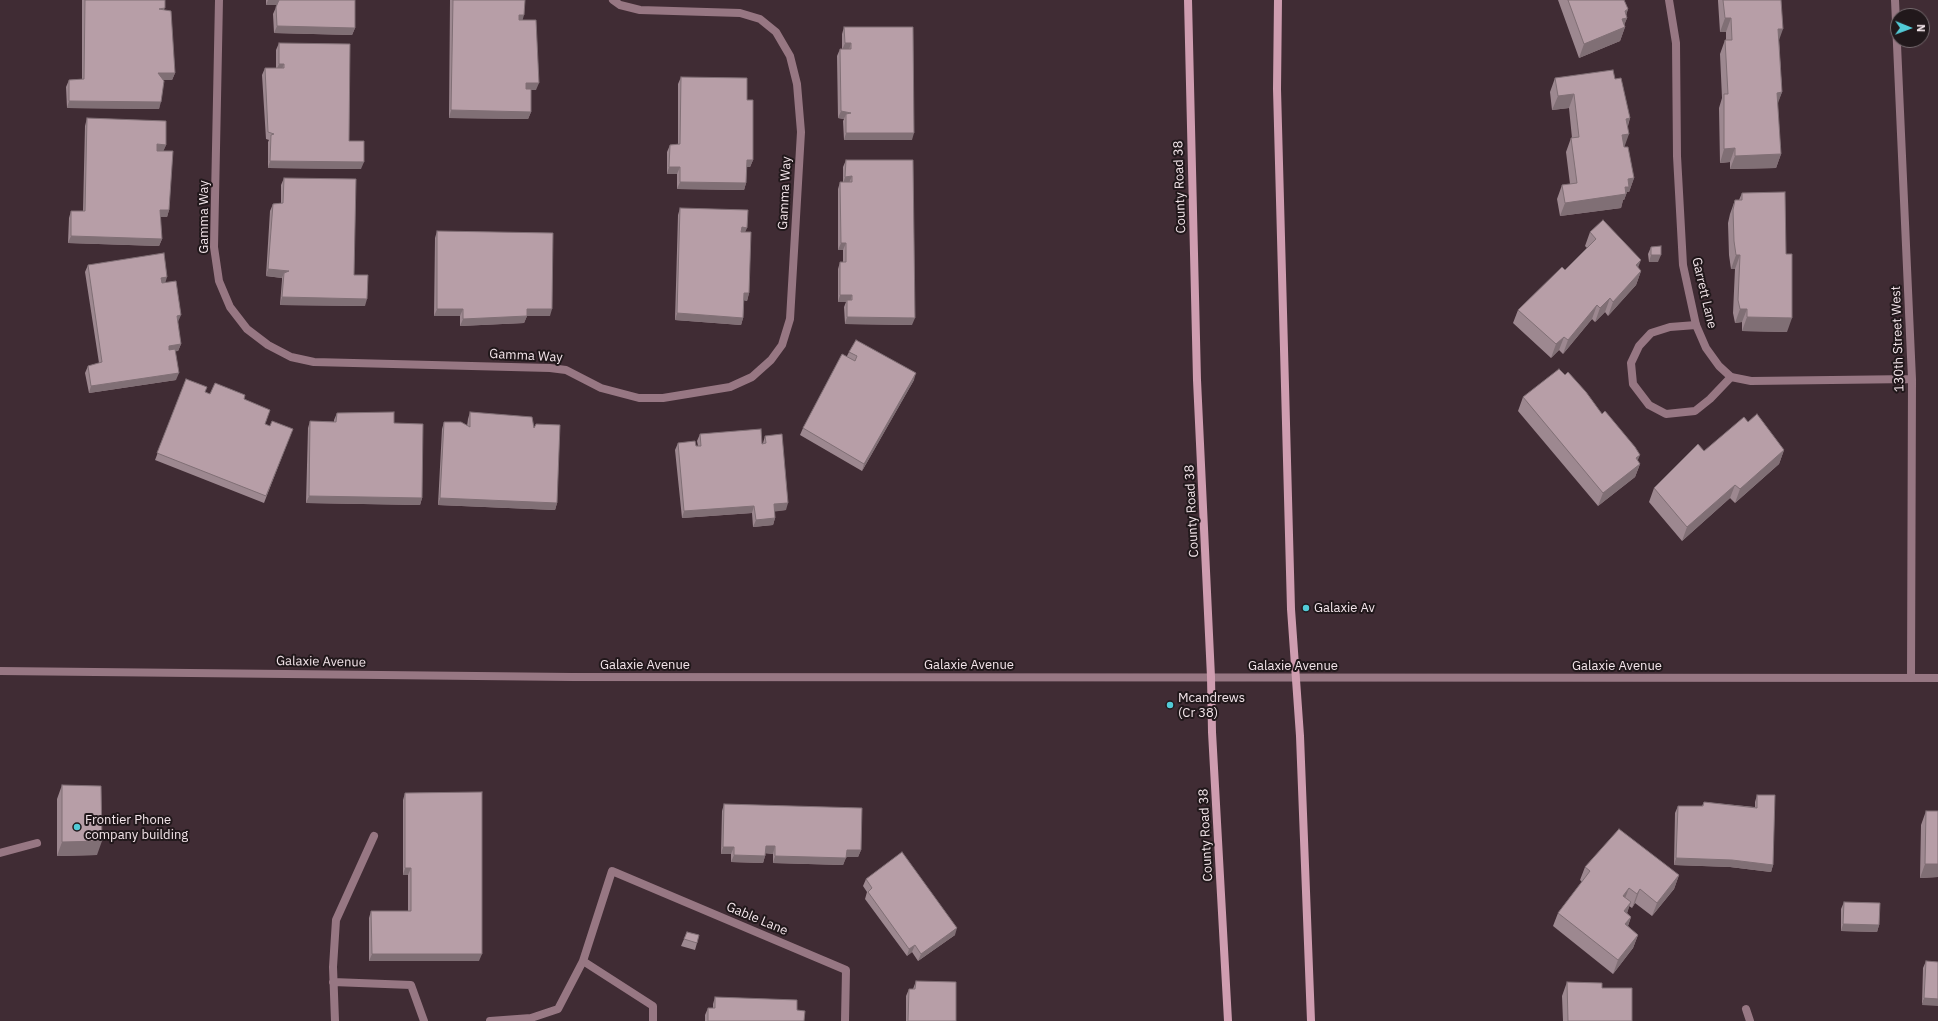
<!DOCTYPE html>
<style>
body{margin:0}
#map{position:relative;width:1938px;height:1021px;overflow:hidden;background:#402c34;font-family:"IBM Plex Sans",sans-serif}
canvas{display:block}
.north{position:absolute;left:1890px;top:8px;width:40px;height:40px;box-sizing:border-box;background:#21181b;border:1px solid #756a6e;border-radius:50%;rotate:91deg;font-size:11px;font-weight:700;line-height:16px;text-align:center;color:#f3e5ea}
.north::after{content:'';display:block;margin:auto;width:14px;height:18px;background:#52cbd7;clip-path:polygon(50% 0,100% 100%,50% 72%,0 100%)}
</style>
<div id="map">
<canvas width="1938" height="1021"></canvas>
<div class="north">N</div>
</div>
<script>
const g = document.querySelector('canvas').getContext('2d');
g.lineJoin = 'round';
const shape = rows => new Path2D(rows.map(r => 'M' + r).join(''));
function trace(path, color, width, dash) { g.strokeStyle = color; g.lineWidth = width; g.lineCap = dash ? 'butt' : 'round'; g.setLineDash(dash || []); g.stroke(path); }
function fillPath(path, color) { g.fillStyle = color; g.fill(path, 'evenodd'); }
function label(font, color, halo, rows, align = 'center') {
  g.font = font + ' "IBM Plex Sans",sans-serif'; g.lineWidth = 4; g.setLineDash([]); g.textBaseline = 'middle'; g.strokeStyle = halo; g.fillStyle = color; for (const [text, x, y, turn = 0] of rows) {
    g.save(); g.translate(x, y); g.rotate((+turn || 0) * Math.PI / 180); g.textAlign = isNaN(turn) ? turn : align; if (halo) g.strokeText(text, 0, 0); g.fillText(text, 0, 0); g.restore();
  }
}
trace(shape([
 [1696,325,1670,327,1651,333,1639,346,1631,363,1633,384,1649,405,1666,414,1695,411,1710,399,1731,377],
 [0,853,37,843],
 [333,982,411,985,424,1021],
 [335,1021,333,967,336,920,374,836]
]), '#977783', 8);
trace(shape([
 [219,0,214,247,219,281,230,307,247,329,268,345,291,357,314,362,550,368,566,370,601,388,639,398,663,398,730,387,752,377,771,360,782,345,790,319,801,132,797,84,790,56,776,32,760,19,740,13,640,10,620,5,613,0],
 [1669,0,1676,43,1677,156,1683,265,1696,325,1706,348,1719,366,1731,377,1751,381,1912,379],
 [1895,0,1912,379,1911,678],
 [583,961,653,1006,653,1021],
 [1746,1009,1750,1021],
 [490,1021,531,1018,558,1009,583,961,612,871,846,970,845,1021]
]), '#977783', 8);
trace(shape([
 [0,671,572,677,1938,678]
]), '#977783', 8);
trace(shape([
 [1188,0,1197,380,1211,677,1212,732,1228,1021],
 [1278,0,1277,89,1291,609,1300,736,1311,1021]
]), '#cf9db0', 8);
fillPath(shape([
 [82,0,165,0,164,10,175,73,172,80,163,80,159,109,67,108,66,87,69,80,82,79],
 [266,0,355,0,355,28,352,35,274,33,273,14,277,5,266,5],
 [450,0,525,0,522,20,536,90,531,90,531,112,528,119,449,118],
 [1558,0,1624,0,1628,9,1626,15,1627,18,1624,25,1625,27,1620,41,1579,58],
 [1718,0,1781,0,1779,40,1782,92,1777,104,1781,154,1776,168,1730,169,1730,162,1720,163,1719,108,1722,98,1720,54,1725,40,1726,40,1726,32,1720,32,1718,1],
 [844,27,912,140,844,140,843,121,844,119,838,118,837,56,840,49,842,49,842,34],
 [279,43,349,141,361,169,268,168,268,142,269,140,266,139,262,75,265,68,276,68,276,50],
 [681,77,747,100,753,160,750,167,746,167,746,183,744,190,677,189,677,174,667,174,667,152,670,145,678,144,678,84],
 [1555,78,1615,79,1630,118,1628,126,1624,146,1634,178,1629,192,1627,192,1624,200,1623,200,1621,208,1560,216,1557,199,1562,185,1570,184,1566,152,1571,138,1572,138,1569,108,1552,110,1550,92],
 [87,118,166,145,163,151,169,210,167,217,160,217,162,239,159,246,68,243,69,218,71,211,83,211,85,126],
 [846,160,912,325,845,324,844,307,846,302,838,302,838,269,840,262,843,262,843,250,838,250,838,189,840,182,843,182,843,167],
 [284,178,354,275,365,306,280,305,282,280,282,278,266,276,270,211,273,204,281,203,281,185],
 [1742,193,1786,254,1787,332,1742,331,1742,322,1735,323,1733,313,1735,269,1731,269,1729,255,1728,223,1730,214,1735,200,1739,200],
 [680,208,749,293,747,301,744,300,743,318,741,325,675,320,678,215],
 [437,231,550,316,527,316,524,323,460,326,460,316,434,316,435,238],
 [1590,232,1638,268,1641,271,1636,285,1608,316,1605,312,1595,322,1592,319,1563,354,1559,350,1551,358,1513,323,1518,310,1565,270,1587,248,1585,246],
 [1651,247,1658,262,1649,262,1648,254],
 [88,265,166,283,178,322,177,322,181,344,178,351,175,351,176,380,89,393,85,373,88,366,99,363,85,272],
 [849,352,914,380,862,471,800,435,803,428,847,356],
 [1565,375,1602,414,1640,464,1635,477,1598,506,1518,411,1523,397],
 [186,379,205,392,210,394,244,399,265,424,290,436,264,503,155,460],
 [470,412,534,428,557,503,555,510,438,505,442,429,444,422,467,426,468,419],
 [337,413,394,423,422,498,420,505,306,503,308,428,310,421,334,422,334,420],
 [1748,422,1784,450,1779,464,1735,503,1730,498,1682,541,1649,502,1654,488,1704,451],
 [700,434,762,444,763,443,765,436,786,510,775,511,775,518,773,525,753,527,752,513,682,518,675,450,678,443,698,446,697,441],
 [62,785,97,855,57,856,57,799],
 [405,793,479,961,369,961,369,918,371,911,408,911,408,875,403,875,403,800],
 [1757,795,1773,865,1771,872,1730,867,1674,865,1675,813,1678,806,1702,806,1704,802,1755,807,1755,802],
 [724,804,861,850,858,857,846,857,843,865,773,863,773,854,765,853,765,856,763,863,731,862,731,854,721,854,722,811],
 [1926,811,1938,877,1920,878,1921,825],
 [1585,867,1679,875,1674,889,1652,916,1635,903,1632,908,1629,906,1627,913,1631,917,1628,926,1638,935,1633,948,1613,974,1553,926,1558,913,1582,882,1580,880],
 [866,879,955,935,918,961,912,952,907,956,865,899,867,892,863,886],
 [1844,902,1879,925,1877,932,1841,931,1841,909],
 [687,932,697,943,695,950,681,946],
 [1926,961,1938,962,1922,1005,1923,968],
 [916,981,956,1021,906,1021,906,996,909,989,913,989],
 [1567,982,1602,988,1632,1021,1563,1021,1562,996],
 [715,997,797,1010,804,1021,705,1021,705,1015,708,1008,713,1008,713,1004]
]), '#9d8890');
fillPath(shape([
 [268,0,280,0,278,5,266,5],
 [1628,9,1625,18,1627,18,1623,28,1625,27,1620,41,1579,58,1584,44,1625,11],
 [519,15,524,15,522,22,516,22],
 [1725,18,1731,18,1726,32,1720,32],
 [277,26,355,28,352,35,274,33],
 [1778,29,1783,29,1778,43],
 [845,43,851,43,849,50,842,50],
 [279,64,284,64,281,71,276,71],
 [158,73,175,73,172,80,155,80],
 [526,83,539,83,536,90,523,90],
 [1782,92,1777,106,1777,93],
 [1574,94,1569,108,1552,110,1558,96],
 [69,101,161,102,159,109,67,108],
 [451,110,531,112,528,119,449,118],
 [841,111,851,113,846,114,844,119,838,118],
 [1630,118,1625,132,1626,119],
 [846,133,914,133,912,140,844,140],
 [1629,134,1624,148,1622,135],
 [157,144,166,145,163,152,155,151],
 [1735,148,1730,162,1720,163,1724,149],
 [1781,154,1776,168,1730,169,1735,156],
 [747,160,753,160,750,167,744,167],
 [270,161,364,162,361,169,268,168],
 [669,167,680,167,677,174,667,174],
 [852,176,849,183,843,184,845,177],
 [1634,178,1629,192,1627,192,1624,200,1623,200,1621,208,1560,216,1565,203,1628,179],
 [680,182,746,183,744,190,677,189],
 [160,210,169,210,167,217,157,217],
 [742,227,747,228,744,235,739,234],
 [71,236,162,239,159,246,68,243],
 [841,243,846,243,843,250,838,250],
 [1651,255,1661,255,1658,262,1649,262],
 [1736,255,1740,255,1735,269,1731,269],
 [1641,260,1636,273,1636,265],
 [268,269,289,271,284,273,282,278,266,276],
 [1641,271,1636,285,1608,316,1613,302],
 [167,277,165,284,158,285,161,278],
 [744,293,749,293,747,301,742,300],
 [840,295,852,295,850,302,847,300,846,302,838,302],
 [282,297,367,299,365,306,280,305],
 [1610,298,1605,312,1595,322,1600,308],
 [1597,305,1592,319,1563,354,1568,340],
 [437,309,463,309,460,316,434,316],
 [527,309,552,309,550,316,524,316],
 [1740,309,1747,309,1742,322,1735,323],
 [677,313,743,318,741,325,675,320],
 [181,315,178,322,174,323,177,316],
 [527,316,524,323,460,326,463,319],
 [847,317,915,318,912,325,845,324],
 [1747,317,1792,318,1787,332,1742,331],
 [1564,337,1559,350,1551,358,1556,344],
 [181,344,178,351,166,353,169,346],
 [179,373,176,380,89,393,91,386],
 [916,373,914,380,862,471,864,464],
 [1784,450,1779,464,1735,503,1740,489],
 [1640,455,1635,467,1640,464,1635,477,1598,506,1603,493,1636,458],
 [1735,485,1730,498,1682,541,1687,527],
 [309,496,422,498,420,505,306,503],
 [440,498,557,503,555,510,438,505],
 [788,503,786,510,772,512,774,504],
 [754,506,752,513,682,518,684,511],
 [775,518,773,525,753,527,756,520],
 [102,841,97,855,57,856,62,842],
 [766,846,775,846,773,854,763,853],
 [723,847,734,847,731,854,721,854],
 [847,850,861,850,858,857,845,857],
 [734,855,765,856,763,863,731,862],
 [775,856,846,858,843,865,773,863],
 [1676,858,1732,860,1773,865,1771,872,1730,867,1674,865],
 [1925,864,1938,864,1938,877,1920,878],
 [405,868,411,868,408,875,403,875],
 [1679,875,1674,889,1652,916,1657,903],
 [1629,888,1624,901,1623,896],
 [1640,889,1635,903,1632,908,1637,894],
 [1631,902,1626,916,1624,911],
 [1631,917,1626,931,1625,924],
 [1843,924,1879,925,1877,932,1841,931],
 [957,928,955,935,918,961,921,954],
 [1638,935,1633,948,1613,974,1618,960],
 [915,945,912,952,907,956,909,949],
 [372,954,482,954,479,961,369,961],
 [1924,998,1938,999,1938,1006,1922,1005]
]), '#806f75');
const building = shape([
 [85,0,165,0,165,8,159,9,171,11,175,73,158,73,164,81,161,102,69,101,69,80,84,79,85,0],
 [279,0,355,0,355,28,277,26,276,7,279,0],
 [453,0,525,0,524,15,519,15,519,20,536,20,539,83,526,83,526,89,531,89,531,112,451,110,453,0],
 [1568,0,1624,0,1628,9,1625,11,1627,18,1622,19,1625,27,1584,44,1568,0],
 [1723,0,1781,0,1783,29,1778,29,1782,92,1777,93,1781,154,1735,156,1735,148,1724,149,1724,94,1728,94,1725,40,1732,40,1731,18,1725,18,1723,0],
 [844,27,913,27,914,133,846,133,846,114,851,113,841,111,840,49,851,49,851,43,845,43,844,27],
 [279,43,350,44,349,141,364,141,364,162,270,161,271,135,274,134,268,132,265,68,284,68,284,64,279,64,279,43],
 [1613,70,1615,79,1621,78,1630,118,1626,119,1629,134,1622,135,1624,147,1628,147,1634,178,1628,179,1629,187,1625,187,1626,194,1565,203,1562,185,1577,183,1571,138,1579,137,1574,94,1558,96,1555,78,1613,70],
 [681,77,747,78,747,100,753,100,753,160,747,160,746,183,680,182,680,167,669,167,670,145,680,144,681,77],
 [87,118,166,121,166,145,157,144,157,151,173,151,169,210,160,210,162,239,71,236,71,211,85,211,87,118],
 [846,160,913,160,915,318,847,317,847,300,852,300,852,295,840,295,840,262,846,262,846,243,841,243,840,182,852,182,852,176,845,177,846,160],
 [284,178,356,179,354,275,368,275,367,299,282,297,284,273,289,271,268,269,273,204,283,203,284,178],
 [1785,192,1786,254,1792,254,1792,318,1747,317,1747,309,1740,309,1738,300,1740,255,1736,255,1734,241,1733,210,1735,200,1742,200,1742,193,1785,192],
 [680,208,748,210,747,228,742,227,741,232,751,232,749,293,744,293,743,318,677,313,680,208],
 [1603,220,1641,260,1636,265,1641,271,1613,302,1610,298,1600,308,1597,305,1568,340,1564,337,1556,344,1518,310,1562,267,1565,270,1596,239,1590,232,1603,220],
 [437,231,553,233,552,309,527,309,527,316,463,319,463,309,437,309,437,231],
 [1661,246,1661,255,1651,255,1651,247,1661,246],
 [164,253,167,277,161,278,162,283,176,281,181,315,177,316,181,344,169,346,169,350,175,349,179,373,91,386,88,366,102,362,88,265,164,253],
 [856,340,916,373,864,464,803,428,842,354,855,361,857,356,849,352,856,340],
 [1559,369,1565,375,1568,372,1586,392,1602,414,1605,411,1635,447,1640,455,1636,458,1640,464,1603,493,1523,397,1559,369],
 [186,379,207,387,205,392,210,394,215,383,245,395,244,399,270,410,265,424,270,426,272,421,293,429,266,496,157,453,186,379],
 [394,412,394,423,423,424,422,498,309,496,310,421,336,422,337,413,394,412],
 [470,412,532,417,534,428,536,424,560,425,557,503,440,498,444,422,461,422,470,427,470,412],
 [1757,414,1784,450,1740,489,1735,485,1687,527,1654,488,1698,444,1704,451,1744,417,1748,422,1757,414],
 [761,429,762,444,766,443,765,436,782,434,788,503,774,504,775,518,756,520,754,506,684,511,678,443,695,441,696,446,701,446,700,434,761,429],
 [62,785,101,786,102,841,62,842,62,785],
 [482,792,482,954,372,954,371,911,411,911,411,868,405,868,405,793,482,792],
 [1757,795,1775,795,1773,865,1732,860,1676,858,1678,806,1703,806,1704,802,1757,808,1757,795],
 [724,804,862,808,861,850,847,850,846,858,775,856,775,846,766,846,765,856,734,855,734,847,723,847,724,804],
 [1926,811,1938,811,1938,864,1925,864,1926,811],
 [1619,829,1679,875,1657,903,1640,889,1637,894,1629,888,1623,896,1631,902,1624,911,1631,917,1625,924,1638,935,1618,960,1558,913,1590,871,1585,867,1619,829],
 [902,852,957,928,921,954,915,945,909,949,868,892,872,888,866,879,902,852],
 [1844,902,1880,903,1879,925,1843,924,1844,902],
 [687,932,699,935,697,943,684,939,687,932],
 [1926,961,1938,962,1938,999,1924,998,1926,961],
 [916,981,956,982,956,1021,908,1021,909,989,915,989,916,981],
 [1567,982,1602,983,1602,988,1632,988,1632,1021,1568,1021,1567,982],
 [715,997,797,1000,797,1010,805,1011,804,1021,708,1021,708,1008,715,1008,715,997]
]);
fillPath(building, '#b79ea7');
trace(building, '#806f75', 1);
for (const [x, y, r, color] of [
 [1306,608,4,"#52cbd7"],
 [1170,705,4,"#52cbd7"],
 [77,827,4,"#52cbd7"]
]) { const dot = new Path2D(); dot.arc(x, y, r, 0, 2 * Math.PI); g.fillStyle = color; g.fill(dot); trace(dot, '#21181b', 1.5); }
label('13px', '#f3e5ea', '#21181b', [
 ["County Road 38",1180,187,-92],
 ["Gamma Way",785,193,-87],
 ["Gamma Way",204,217,-90],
 ["Garrett Lane",1704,293,77],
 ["130th Street West",1898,339,-92],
 ["Gamma Way",526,356,3],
 ["County Road 38",1192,511,-93],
 ["Galaxie Avenue",321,662,1],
 ["Galaxie Avenue",645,665],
 ["Galaxie Avenue",969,665],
 ["Galaxie Avenue",1293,666],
 ["Galaxie Avenue",1617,666],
 ["County Road 38",1206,835,-93],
 ["Gable Lane",757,919,23]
]);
label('13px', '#f3e5ea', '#21181b', [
 ["Galaxie Av",1314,608],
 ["Mcandrews",1178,698],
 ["(Cr 38)",1178,713],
 ["Frontier Phone",85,820],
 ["company building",85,835]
], 'left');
</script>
